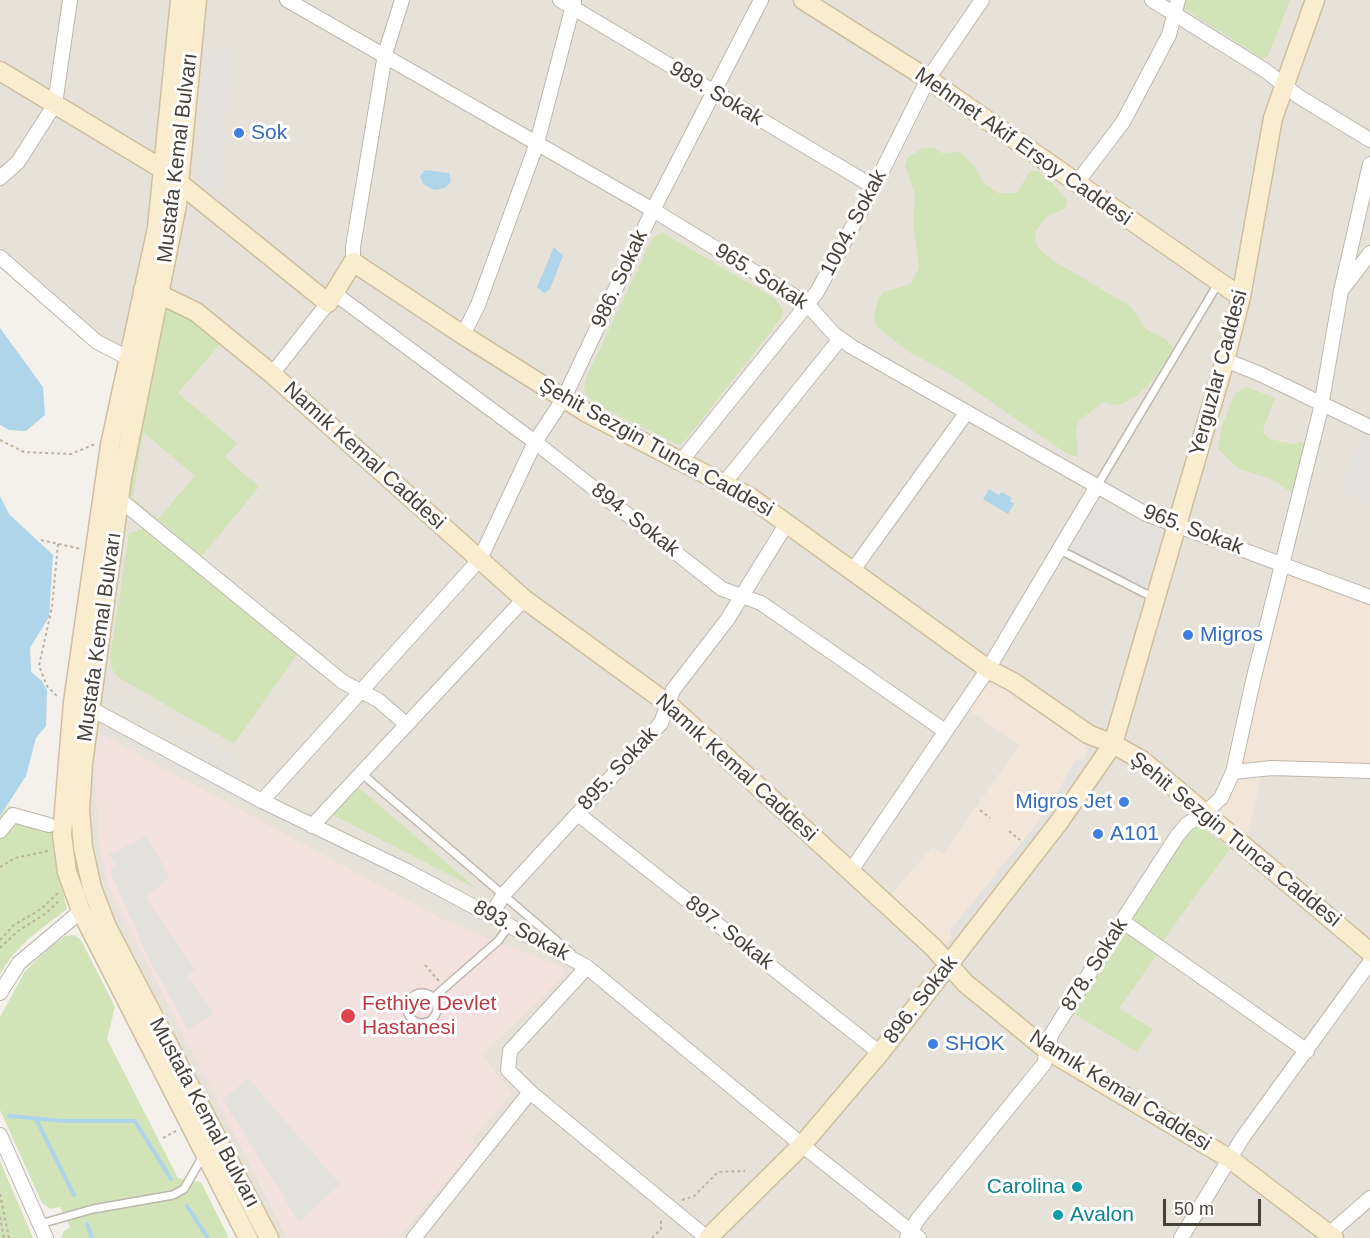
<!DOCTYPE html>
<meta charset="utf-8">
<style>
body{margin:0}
#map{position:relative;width:1370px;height:1238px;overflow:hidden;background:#f4f0eb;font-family:Arial,sans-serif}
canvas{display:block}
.scale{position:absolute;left:1163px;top:1199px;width:98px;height:27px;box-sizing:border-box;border:3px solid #474139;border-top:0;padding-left:8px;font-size:18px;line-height:21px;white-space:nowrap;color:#474139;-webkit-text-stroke:4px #fff;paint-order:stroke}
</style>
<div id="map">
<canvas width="1370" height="1238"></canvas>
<div class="scale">50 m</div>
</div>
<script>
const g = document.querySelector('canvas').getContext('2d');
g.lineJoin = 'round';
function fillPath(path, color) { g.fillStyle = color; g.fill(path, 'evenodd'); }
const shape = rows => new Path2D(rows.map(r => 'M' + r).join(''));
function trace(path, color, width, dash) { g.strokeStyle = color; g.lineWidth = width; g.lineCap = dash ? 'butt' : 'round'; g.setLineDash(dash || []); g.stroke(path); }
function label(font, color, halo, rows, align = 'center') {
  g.font = font + ' Arial,sans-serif'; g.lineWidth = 6; g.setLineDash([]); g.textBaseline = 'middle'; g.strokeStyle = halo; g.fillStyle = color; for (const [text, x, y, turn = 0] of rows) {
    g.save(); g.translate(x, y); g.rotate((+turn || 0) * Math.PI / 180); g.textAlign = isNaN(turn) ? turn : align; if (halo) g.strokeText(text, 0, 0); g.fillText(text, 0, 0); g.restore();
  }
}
fillPath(shape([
 [0,0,1370,0,1370,1238,258,1238,98,927,77,865,71,837,83,695,128,358,0,257]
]), '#e7e2d9');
fillPath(shape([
 [1276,555,1370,593,1370,770,1262,772,1248,833,1244,837,1205,803,1217,792,1221,780],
 [997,682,1083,740,1087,751,1084,759,1076,760,1044,815,950,930,952,937,946,944,940,943,889,897,932,847,944,854,1019,745,969,710,988,684]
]), '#f3e6d8');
fillPath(shape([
 [98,733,447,922,563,968,564,976,482,1055,512,1094,473,1138,476,1145,398,1238,287,1238,109,888,100,849,94,773]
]), '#f3e1e0');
fillPath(shape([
 [1180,0,1290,0,1268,56,1263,59,1183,8],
 [923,148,934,148,942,153,960,152,974,165,983,182,998,193,1017,193,1030,171,1039,171,1047,177,1067,200,1065,209,1048,216,1036,230,1035,240,1039,249,1054,261,1130,306,1147,330,1165,339,1172,346,1172,352,1153,380,1138,395,1122,404,1112,405,1104,402,1081,419,1076,428,1078,457,1068,454,1042,437,952,375,909,352,876,326,874,317,878,299,883,292,910,284,919,268,913,221,915,194,905,166,908,157],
 [662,232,776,299,783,310,782,317,685,441,679,445,595,404,584,392,585,380,652,239],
 [169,306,174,306,223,341,178,393,237,443,225,457,259,487,201,557,125,494,163,311],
 [143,432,195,476,158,519,133,498],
 [1247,387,1275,398,1263,430,1265,435,1270,439,1293,444,1302,442,1305,446,1296,487,1290,492,1274,480,1239,469,1218,449,1222,426,1235,393],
 [144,529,298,653,234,744,119,678,111,668,110,657,129,533],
 [357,786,477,889,331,814],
 [9,806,51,818,53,848,67,909,28,939,11,957,0,974,0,816],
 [1198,824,1230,849,1162,942,1136,922,1133,916,1192,825],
 [1122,932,1128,932,1157,955,1119,1008,1153,1029,1137,1052,1071,1012],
 [74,935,81,940,115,1007,107,1039,178,1178,201,1182,229,1238,61,1238,64,1231,70,1227,60,1207,51,1209,42,1203,0,1110,0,1017,25,971,49,948,65,936],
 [0,1161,33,1238,0,1238]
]), '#d3e3b8');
fillPath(shape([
 [208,49,231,50,221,188,198,187],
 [1363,435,1370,438,1370,505,1338,491],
 [1098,498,1162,535,1145,589,1070,549],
 [118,692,179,727,176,733,114,698],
 [113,699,175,734,172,740,110,705],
 [108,724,484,922,481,928,104,730],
 [187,731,248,766,245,772,184,737],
 [183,739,244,774,241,780,179,745],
 [1084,759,1049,818,952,937,950,931,1044,815,1076,760],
 [146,836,170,876,146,898,195,970,187,976,214,1013,188,1030,148,957,110,871,116,866,109,854],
 [248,1078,340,1184,299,1222,223,1100]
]), '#e3e1de');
fillPath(shape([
 [425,170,449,173,451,182,445,188,434,190,423,184,420,176],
 [554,247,563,256,550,289,544,293,537,287],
 [0,328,43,387,45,415,26,431,9,430,0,425],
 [989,489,999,495,1002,492,1012,498,1010,501,1014,504,1008,514,983,499],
 [0,496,9,514,53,555,49,617,30,648,31,672,42,681,47,690,46,726,36,738,26,776,0,816]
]), '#aed5e9');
trace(shape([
 [9,1116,64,1121,135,1121,171,1179],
 [36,1119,74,1195],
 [187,1206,208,1238],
 [87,1224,92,1238]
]), '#aed5e9', 4);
const lane = shape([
 [1097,486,1219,282],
 [1060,550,1154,598],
 [361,773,571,953],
 '407 1008a15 15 0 1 1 30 0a15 15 0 1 1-30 0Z',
 [434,997,498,941,510,925],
 [40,1224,93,1209,173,1195,184,1189,203,1156]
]);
const street = shape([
 [287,0,653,210,807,304,834,334,852,347,1146,514,1370,597],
 [560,0,874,187],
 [1152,0,1266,71,1298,96,1370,140],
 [0,178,18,162,55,104,70,0],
 [1076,184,1123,122,1169,35,1178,0],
 [0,257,97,342,128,358],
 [353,262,353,247,385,54,402,0],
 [1344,287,1370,253],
 [334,293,535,442,722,589,761,603,945,731],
 [463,335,478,305,537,143,574,2],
 [1225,360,1260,374,1370,427],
 [272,374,328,303],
 [682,460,817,292,874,187,928,79,982,0],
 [725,482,840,339],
 [119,499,343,682,378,700,406,724],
 [853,570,967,412],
 [84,705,262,801,407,871,587,967,802,1145,919,1238],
 [1233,772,1272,768,1370,771],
 [262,801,480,559,535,442,564,398,653,210,761,0],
 [578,814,880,1053],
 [312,826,524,599],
 [0,831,13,815,49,825],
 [850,872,988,669,1097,486],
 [491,915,504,894,661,723,673,690,727,620,787,523],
 [1122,921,1307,1051],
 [587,967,510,1051,508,1070,530,1092,707,1238],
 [0,993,19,963,81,911],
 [0,1135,46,1238],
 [1329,1234,1370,1198],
 [414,1238,530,1092],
 [907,1238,918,1219,1044,1064,1051,1035,1122,921,1177,836,1187,824,1205,813,1221,798,1233,772,1253,681,1320,412,1341,291,1370,164],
 [1181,1238,1243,1137,1370,962]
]);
const secondary = shape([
 [180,0,157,228,110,445,73,702,62,835,67,872,81,911,248,1238],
 [197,0,177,205,122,478,83,763,80,810,83,847,92,888,107,927,269,1238],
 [803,0,928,79,1241,297],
 [0,71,162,169,328,303,353,262,463,335,587,413,750,497,988,669,1013,682,1088,734,1113,744,1143,761,1370,952],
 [143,290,159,294,196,312,272,374,524,599,667,703,933,947,965,983,1047,1050,1230,1159,1334,1238],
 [708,1238,802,1145,880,1053,1059,822,1113,744,1225,360,1241,297,1273,118,1315,0]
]);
trace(lane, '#beb7ae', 10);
trace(street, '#beb7ae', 16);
trace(secondary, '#cebf9f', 21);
trace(shape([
 [0,440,24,452,71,454,95,444],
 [41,540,81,549],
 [58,544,52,607,39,666,47,686,59,698],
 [980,810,990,818],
 [1009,831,1020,840],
 [0,867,15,858,48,851],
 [0,940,14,925,41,909,58,893],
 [0,948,18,931,45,914,60,900],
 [425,965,439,981],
 [163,1138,176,1131],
 [0,1194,9,1238],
 [682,1200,694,1196,718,1172,745,1171],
 [0,1217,4,1238],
 [652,1238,661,1229,661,1218]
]), '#beb2a1', 2, [3, 3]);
trace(lane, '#fff', 7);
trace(street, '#fff', 14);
trace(secondary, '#f9eccf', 18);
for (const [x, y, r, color] of [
 [239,133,6,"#3f7fe0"],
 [1188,635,6,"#3f7fe0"],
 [1124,802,6,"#3f7fe0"],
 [1098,834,6,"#3f7fe0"],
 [348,1016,8,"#e0444e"],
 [933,1044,6,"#3f7fe0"],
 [1077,1187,6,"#0f9aa8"],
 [1058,1215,6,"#0f9aa8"]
]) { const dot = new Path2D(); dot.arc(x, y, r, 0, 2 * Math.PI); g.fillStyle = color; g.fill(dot); trace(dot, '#fff', 2); }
label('21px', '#474139', '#fff', [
 ["989. Sokak",716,94,31],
 ["Mehmet Akif Ersoy Caddesi",1023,147,35],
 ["Mustafa Kemal Bulvarı",178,158,-83],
 ["1004. Sokak",854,223,-62],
 ["965. Sokak",761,277,32],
 ["986. Sokak",620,279,-65],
 ["Yerguzlar Caddesi",1219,373,-75],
 ["Şehit Sezgin Tunca Caddesi",656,448,29],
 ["Namık Kemal Caddesi",364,456,42],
 ["894. Sokak",635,520,38],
 ["965. Sokak",1193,530,21],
 ["Mustafa Kemal Bulvarı",100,637,-82],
 ["Namık Kemal Caddesi",736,768,42],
 ["895. Sokak",618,769,-47],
 ["Şehit Sezgin Tunca Caddesi",1235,840,39],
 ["893. Sokak",521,931,28],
 ["897. Sokak",729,933,38],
 ["878. Sokak",1095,965,-58],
 ["896. Sokak",921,1000,-52],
 ["Namık Kemal Caddesi",1120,1091,32],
 ["Mustafa Kemal Bulvarı",204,1113,62]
]);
label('21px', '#366cbe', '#fff', [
 ["Sok",251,133],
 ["Migros",1200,635],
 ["Migros Jet",1112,802,"right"],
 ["A101",1110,834],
 ["SHOK",945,1044]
], 'left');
label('21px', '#be3a42', '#fff', [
 ["Fethiye Devlet",362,1004],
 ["Hastanesi",362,1028]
], 'left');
label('21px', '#0d838f', '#fff', [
 ["Carolina",1065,1187],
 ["Avalon",1070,1215,"left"]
], 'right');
</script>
